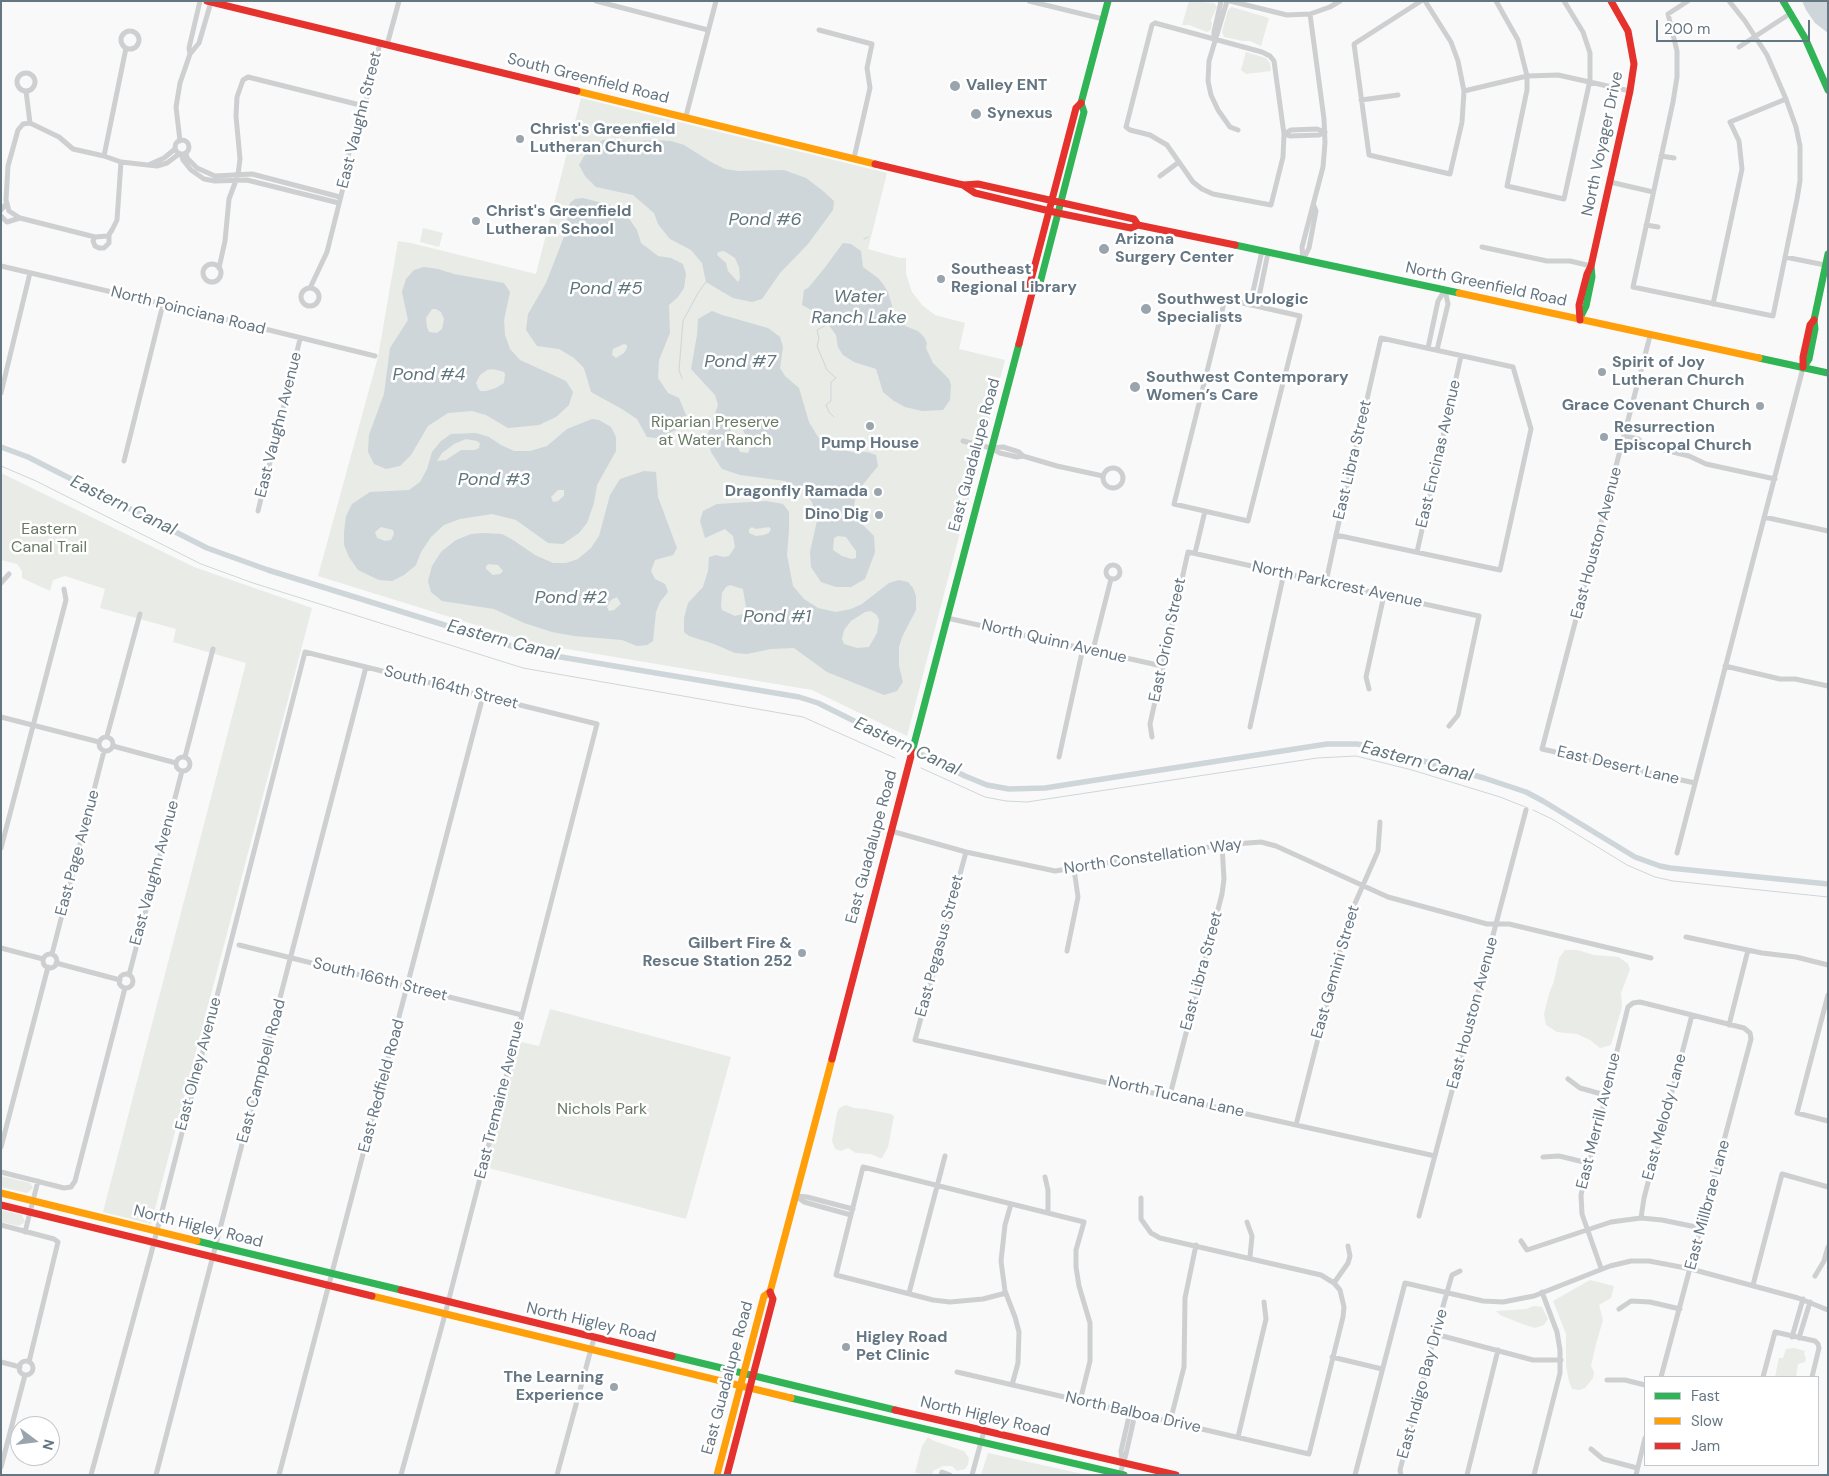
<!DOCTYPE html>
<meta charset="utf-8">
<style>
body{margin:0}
#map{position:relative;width:1829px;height:1476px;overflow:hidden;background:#f9f9f9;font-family:"DM Sans",sans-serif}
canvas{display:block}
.frame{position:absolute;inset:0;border:2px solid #657683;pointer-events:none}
.legend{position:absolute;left:1644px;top:1376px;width:175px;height:90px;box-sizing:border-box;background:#fff;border:1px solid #c1c8cd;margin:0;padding:6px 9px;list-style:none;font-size:15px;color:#657683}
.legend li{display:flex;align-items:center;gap:10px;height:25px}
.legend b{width:25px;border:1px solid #c1c8cd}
.north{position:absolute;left:10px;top:1416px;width:50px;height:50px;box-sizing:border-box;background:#fff;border:1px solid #c1c8cd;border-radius:50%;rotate:105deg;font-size:14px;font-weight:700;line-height:20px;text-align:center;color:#657683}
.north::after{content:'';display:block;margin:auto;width:18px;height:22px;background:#99a4ac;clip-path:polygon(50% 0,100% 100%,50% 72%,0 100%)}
.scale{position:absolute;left:1656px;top:20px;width:154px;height:22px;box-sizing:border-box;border:2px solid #657683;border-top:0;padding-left:6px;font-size:15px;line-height:18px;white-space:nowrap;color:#657683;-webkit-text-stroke:4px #fff;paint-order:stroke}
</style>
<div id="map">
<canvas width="1829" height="1476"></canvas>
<div class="frame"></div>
<ul class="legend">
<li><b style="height:6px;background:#30b455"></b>Fast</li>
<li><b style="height:6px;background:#ff9f0a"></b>Slow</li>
<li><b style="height:6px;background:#e5322d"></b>Jam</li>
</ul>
<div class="north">N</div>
<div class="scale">200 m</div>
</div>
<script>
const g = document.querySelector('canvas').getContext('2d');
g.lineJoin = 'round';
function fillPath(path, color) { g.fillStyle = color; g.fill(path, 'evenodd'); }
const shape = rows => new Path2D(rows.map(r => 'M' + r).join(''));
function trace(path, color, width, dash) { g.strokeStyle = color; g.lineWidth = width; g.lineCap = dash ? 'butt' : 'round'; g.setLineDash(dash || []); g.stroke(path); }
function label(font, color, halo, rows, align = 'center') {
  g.font = font + ' "DM Sans",sans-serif'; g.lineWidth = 5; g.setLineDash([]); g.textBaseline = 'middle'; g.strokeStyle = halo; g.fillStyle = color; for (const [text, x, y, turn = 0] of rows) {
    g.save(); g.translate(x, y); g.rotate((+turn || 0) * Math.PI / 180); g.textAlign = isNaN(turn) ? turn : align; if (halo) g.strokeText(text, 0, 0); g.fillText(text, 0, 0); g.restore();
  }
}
fillPath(shape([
 [1189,1,1214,3,1217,7,1211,20,1212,24,1211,30,1207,32,1189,25,1182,25],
 [1232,7,1269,18,1261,46,1250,41,1243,41,1224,37,1222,32,1228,10],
 [1246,52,1266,58,1270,63,1271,71,1246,74,1241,70],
 [581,98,887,173,868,249,900,258,906,258,906,274,912,292,922,305,935,315,965,323,959,349,1005,360,907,736,812,690,537,644,318,576,378,357,398,241,411,243,536,274],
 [423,228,443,233,439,247,420,242],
 [1,473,194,567,312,608,151,1224,103,1212,246,663,173,642,176,629,100,608,105,589,65,576,53,580,50,591,22,578,22,571,17,564,1,560],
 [1565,950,1577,950,1594,955,1619,957,1628,964,1630,969,1621,993,1622,1007,1611,1045,1600,1048,1590,1040,1577,1034,1557,1032,1546,1025,1544,1014,1549,994,1554,981,1559,958],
 [550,1009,731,1057,686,1219,481,1166,517,1041,539,1046],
 [846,1105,854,1108,865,1109,891,1114,894,1116,888,1147,882,1158,880,1158,871,1154,856,1153,848,1148,841,1151,835,1149,832,1141,837,1113,839,1108],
 [1,1176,30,1183,33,1188,27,1193,1,1187],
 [1,1210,22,1215,25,1222,19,1226,1,1222],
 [1590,1280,1614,1286,1611,1298,1599,1305,1603,1320,1596,1344,1591,1366,1594,1372,1593,1378,1585,1388,1579,1390,1572,1389,1569,1381,1566,1366,1566,1334,1553,1301],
 [1534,1306,1542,1307,1548,1319,1544,1325,1535,1328,1525,1325,1500,1315,1496,1311,1526,1309],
 [1794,1348,1805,1351,1804,1354,1806,1358,1805,1362,1798,1364,1796,1377,1775,1377,1779,1358,1783,1358,1786,1349],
 [928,1437,934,1441,964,1451,969,1458,968,1465,965,1469,957,1471,952,1466,943,1466,933,1471,932,1475,915,1473,922,1446],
 [988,1453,1087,1475,981,1475]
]), '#e8ebe6');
fillPath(shape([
 [1802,1,1828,1,1828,33,1815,23,1806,10],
 [615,139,626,142,652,140,671,141,684,145,711,162,725,169,738,171,784,170,806,178,823,191,834,201,833,210,808,244,780,273,762,299,752,302,733,298,706,282,702,263,691,250,670,239,658,224,654,213,633,195,596,187,585,176,579,165,584,156,592,147,603,140],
 [724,251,735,258,739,267,740,278,738,282,728,271,726,263,717,255,718,252],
 [583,198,613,206,623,210,637,230,641,243,658,256,671,258,683,264,686,274,684,288,678,297,669,305,670,333,659,360,658,378,668,393,679,398,686,415,686,425,679,429,656,438,647,437,637,419,622,409,591,392,584,368,574,358,559,349,537,346,526,330,528,314,546,283,565,234,570,203,575,199],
 [624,344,627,345,627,348,624,353,616,358,612,355,613,349],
 [843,243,851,244,861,251,863,267,878,278,883,284,888,292,893,309,897,317,905,326,918,331,924,337,927,343,926,348,933,363,949,379,951,385,950,400,943,410,922,411,905,407,894,401,883,392,876,369,854,362,843,355,838,347,836,335,828,324,828,319,802,305,804,290,808,288,823,270],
 [424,267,438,269,454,274,504,283,510,292,504,320,505,335,510,349,520,360,566,381,573,392,569,405,556,417,539,425,508,428,486,415,472,411,448,413,428,426,411,455,400,466,386,469,374,464,368,452,369,435,384,394,390,348,408,320,402,292,406,279,414,270],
 [432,309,436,309,441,312,444,319,442,329,437,333,429,332,427,327,426,318],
 [493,369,504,372,505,374,504,383,496,388,486,391,480,391,478,388,476,383,480,375,487,370],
 [712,311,722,315,768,328,780,337,783,347,780,368,785,376,799,388,809,422,818,437,830,446,852,452,867,452,876,455,878,466,860,488,855,500,853,511,857,519,874,536,875,552,865,579,851,587,836,587,821,582,811,567,810,552,817,521,812,502,803,491,785,481,740,475,722,469,711,452,707,437,718,405,715,395,691,369,697,335,698,319],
 [736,421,739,422,751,446,748,453,740,452,732,436,730,428,732,423],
 [838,536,846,537,856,551,856,558,852,559,842,556,833,550,834,538],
 [592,419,599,420,611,427,616,437,616,451,597,485,594,503,587,523,579,533,563,544,548,543,516,520,492,514,460,519,444,525,431,537,421,552,416,565,404,575,392,581,379,580,362,572,358,570,349,557,344,545,344,532,346,516,352,504,370,492,409,490,420,482,427,469,432,452,441,441,451,434,476,433,489,437,501,445,514,451,530,451,547,446,567,429],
 [466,439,477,441,480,443,479,448,475,450,461,450,446,460,437,461,442,453,454,444],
 [558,490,564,490,564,496,558,501,553,502,551,497],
 [381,527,393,530,394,534,391,540,385,541,377,538,375,532],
 [644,471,656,472,658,497,677,548,673,555,655,560,651,571,655,579,665,584,668,592,660,602,656,612,653,641,647,645,637,646,622,640,574,636,552,632,524,623,494,609,442,601,431,592,428,581,432,566,441,552,456,540,471,534,483,533,502,534,513,540,535,555,553,563,566,563,578,559,591,548,599,536,610,495,620,479],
 [489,564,498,565,503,571,500,574,493,575,486,569,486,566],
 [617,597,621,604,614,610,609,611,607,607,611,600],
 [766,501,783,504,789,512,789,530,787,555,793,586,804,599,818,608,836,612,851,609,862,604,889,583,899,580,908,582,913,588,916,596,916,610,902,637,899,647,899,666,903,682,897,691,884,695,827,672,794,648,771,649,747,654,735,653,714,644,689,636,684,632,684,618,688,603,703,587,708,571,709,557,716,555,724,557,729,556,735,547,733,536,725,529,705,538,700,521,703,511,717,504],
 [752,527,756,529,769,527,771,529,769,533,764,535,756,536,749,533,749,529],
 [730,585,743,589,746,608,743,614,735,616,722,610,721,606,722,593,726,587],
 [871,611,877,615,879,620,877,633,869,647,857,648,844,644,842,639,844,630,851,621,865,612]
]), '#ced6d9');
trace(shape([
 [864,239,868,237],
 [828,324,817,330,819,339,817,346,827,370,836,378,831,382,831,401,826,405,829,412,834,417],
 [682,378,679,370,683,321,698,293,706,282],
 [1,466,36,481,201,564,253,583,523,668,803,717,895,758],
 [921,768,985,797,1006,801,1027,802,1317,758,1356,756,1412,770,1500,797,1528,808],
 [1533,810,1552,819,1627,865,1655,877,1673,881,1828,897]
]), '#ced6d9', 1);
trace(shape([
 [1,447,28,457,207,548,268,570,531,652,799,697,818,703,965,776,987,785,1009,789,1045,788,1327,744,1357,744,1373,747,1484,778,1526,792,1543,801,1635,857,1660,866,1670,868,1828,884]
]), '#ced6d9', 5.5);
trace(shape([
 [596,1,708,30],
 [1029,1,1103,19],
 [1227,1,1209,61,1208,81,1211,95,1218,110,1230,127,1238,130],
 [1230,1,1287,15,1310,14,1330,7,1340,1],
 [1421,1,1354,44,1369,155,1450,174,1462,122,1464,91,1458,61,1451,42,1425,1],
 [1496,1,1518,40,1527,76,1527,90,1507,186,1564,199,1590,80,1590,53,1583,32,1564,1],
 [1688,1,1668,14,1677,51,1677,77,1673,102,1633,287,1773,316,1797,199,1800,181,1800,146,1796,127,1786,99,1767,55,1745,21,1729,1],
 [1155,23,1262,52,1270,56,1274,61,1284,134,1283,157,1271,205,1213,194,1202,189,1193,182,1167,145,1150,135,1130,130,1126,127,1152,25,1155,23],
 [819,30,872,44,867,68,870,88,854,158],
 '121 40a9 9 0 1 1 18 0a9 9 0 1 1-18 0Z',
 [1214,39,1214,32,1221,1],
 [387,45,399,1],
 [1739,47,1791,13],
 [190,54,189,48,200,1],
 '17 82a9 9 0 1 1 18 0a9 9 0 1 1-18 0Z',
 [26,91,30,123],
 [1464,91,1527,76,1558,75,1630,91],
 [1361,100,1398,95],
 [686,116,716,1],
 [1284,134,1291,130,1317,129,1325,132],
 [1284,134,1290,136,1319,135,1325,132],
 '175 147a7 7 0 1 1 14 0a7 7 0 1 1-14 0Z',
 [180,141,176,107,180,83,190,54,199,43,211,2],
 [175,149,164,158,148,165,157,166,167,163,179,154],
 [186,153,187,158,197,168,215,176,252,174,340,197],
 [181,154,183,160,191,170,204,179,215,181,247,180,339,203],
 [104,156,126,48],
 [1661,156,1674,158],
 [121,162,117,220,112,230,108,236,95,237,20,218,9,211,6,200,8,166,18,130,23,124,30,123,59,137,73,149,104,156,121,162,148,165],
 [1160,176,1179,162],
 [1610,182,1653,192],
 [1,210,7,203],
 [1,216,7,222,20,218],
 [1646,225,1658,227],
 [95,237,93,241,95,246,99,248,104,248,109,243,109,235],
 [1482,247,1547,261,1570,261,1591,266],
 [1785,257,1825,265],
 [1304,258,1309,248,1316,211,1314,206],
 [1303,260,1302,247,1323,167,1325,143,1324,119,1310,14],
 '203 273a9 9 0 1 1 18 0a9 9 0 1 1-18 0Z',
 [1,266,163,304,375,356],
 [219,268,225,241,229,199,238,175,240,159,236,116,237,97,243,80,248,77,364,106],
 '301 297a9 9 0 1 1 18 0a9 9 0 1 1-18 0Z',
 [310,288,327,252,344,184,348,156,367,97,380,43],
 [1225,299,1300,316,1248,521,1174,504,1225,299],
 [1713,304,1742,169,1739,141,1730,122,1786,99],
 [1250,305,1262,251],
 [1257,306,1268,253],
 [1650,336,1542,749,1695,783],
 [1428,348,1438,301,1445,290],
 [1437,350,1448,304,1445,290],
 [1,393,30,273],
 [1626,436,1638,439,1645,445,1689,456,1706,464,1775,479],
 [963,441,991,448,1000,453,1017,457,1023,456],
 [991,448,1003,447,1019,452,1023,456,1057,466,1103,476],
 [124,461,163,304],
 '1103 478a10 10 0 1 1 20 0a10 10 0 1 1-20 0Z',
 [258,511,300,339],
 [1764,517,1828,531],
 [1417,552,1461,356],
 [1195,553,1205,511],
 '1106 572a7 7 0 1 1 14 0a7 7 0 1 1-14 0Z',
 [1326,582,1336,535,1381,338,1513,367,1531,429,1500,570,1336,535],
 [1,583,9,574],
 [947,618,1162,666],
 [1093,650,1111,579],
 [1725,666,1780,679,1795,679,1828,686],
 [1369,689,1366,677,1384,595],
 [1,717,99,742],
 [1250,727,1284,573],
 [107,736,140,614],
 '99 744a7 7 0 1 1 14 0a7 7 0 1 1-14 0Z',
 [1152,737,1150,724,1188,552,1479,616,1458,715,1449,726],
 [113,746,176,763],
 '176 764a7 7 0 1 1 14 0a7 7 0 1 1-14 0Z',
 [185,757,213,649],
 [1059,757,1083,648],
 [891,831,966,852,1055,871,1222,845,1261,842,1276,846,1388,897,1487,924,1509,924,1651,958],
 [1,848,66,600,64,589],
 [966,852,915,1040,1435,1156],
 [1677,853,1803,368],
 [1686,937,1762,953,1796,957,1828,965],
 [239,945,522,1015],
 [1,948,43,959],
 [1067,951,1078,897,1074,869],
 [52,954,104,751],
 '43 961a7 7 0 1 1 14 0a7 7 0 1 1-14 0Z',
 [56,963,120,980],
 '119 981a7 7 0 1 1 14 0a7 7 0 1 1-14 0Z',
 [129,975,182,771],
 [1828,995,1797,1113,1828,1121],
 [1729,1025,1748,950],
 [1568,1079,1580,1088,1605,1095],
 [1170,1095,1222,894,1224,879,1222,845],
 [1296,1125,1349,917,1378,851,1380,822],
 [1,1147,48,967],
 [1543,1157,1559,1156,1588,1163],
 [1,1172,64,1188,71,1187,75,1181,125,988],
 [1045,1177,1048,1190,1048,1213],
 [796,1196,804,1202,851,1215],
 [797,1196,807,1197,853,1209],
 [1011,1204,1005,1225,1001,1261,1005,1291,1015,1317,1019,1332,1018,1363,1012,1385],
 [1419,1216,1526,810],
 [1641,1218,1644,1198,1692,1015],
 [1247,1222,1252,1236,1250,1257],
 [1,1225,54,1239,58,1242,29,1362],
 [25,1232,38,1181],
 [1521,1241,1527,1250,1611,1222,1641,1218,1662,1220,1701,1228],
 [1601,1268,1582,1214,1581,1195,1628,1007,1633,1003,1640,1002,1744,1028,1750,1033,1751,1039,1661,1377],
 [1815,1276,1824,1261,1828,1247],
 [1334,1283,1348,1263,1350,1256,1348,1246],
 [1753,1285,1782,1174,1828,1187],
 [909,1293,945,1156],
 [1006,1293,983,1299,950,1302,933,1300,836,1275,863,1167,1084,1222,1076,1250,1076,1267,1079,1286,1090,1323,1090,1361,1080,1401],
 [1619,1309,1631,1301,1650,1302,1680,1309],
 [1435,1334,1533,1360,1561,1360],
 [1792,1337,1803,1299],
 [1799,1338,1810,1302],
 [1332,1357,1382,1369],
 '19 1368a7 7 0 1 1 14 0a7 7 0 1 1-14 0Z',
 [1,1362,20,1367],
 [957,1372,1309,1454,1343,1317,1344,1307,1340,1290,1334,1283,1321,1275,1160,1238,1151,1233,1141,1219,1141,1198],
 [1763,1377,1775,1332,1815,1341,1818,1344,1819,1348,1812,1377],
 [1607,1380,1625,1380,1645,1385],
 [1170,1422,1184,1367,1185,1298,1196,1245],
 [1238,1437,1266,1319,1264,1302],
 [1591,1449,1603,1459,1637,1468],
 [1122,1462,1121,1451,1130,1412],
 [1,1467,25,1375],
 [1120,1474,1126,1454,1135,1414],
 [91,1475,151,1254,305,652,597,724,443,1322,401,1475],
 [156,1475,366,667],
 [279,1475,483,696],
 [557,1475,594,1338],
 [941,1475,942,1472,950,1475],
 [972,1475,984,1431],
 [1355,1475,1405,1283,1483,1301,1503,1302,1534,1296,1610,1266,1631,1261,1649,1261,1691,1269,1798,1298,1828,1310],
 [1401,1475,1400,1470,1435,1334,1452,1275,1460,1271],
 [1467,1475,1498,1350],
 [1534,1475,1560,1373,1560,1350,1557,1332,1542,1292],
 [1636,1475,1645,1438]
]), '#cecfd0', 5);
trace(shape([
 [1783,1,1805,38,1828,90],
 [1235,245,1459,293],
 [1032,293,1039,287,1084,112,1081,103,1108,1],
 [1581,316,1586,306,1592,277,1591,266],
 [1759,358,1828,373],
 [1803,368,1809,359,1815,329,1814,320,1828,254],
 [912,752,1019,344],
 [197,1241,401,1290],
 [672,1356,895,1410],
 [791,1398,1124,1475]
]), '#30b455', 7);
trace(shape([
 [577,91,875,164],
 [1459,293,1759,358],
 [1,1193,197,1241],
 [372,1296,791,1398],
 [717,1475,764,1296,770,1292,832,1059]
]), '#ff9f0a', 7);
trace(shape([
 [207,1,577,91],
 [875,164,963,185,978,184,1134,219,1138,225],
 [963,185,975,193,1058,213,1131,228,1138,225,1235,245],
 [1580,320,1579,305,1587,274,1591,266,1630,91,1634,64,1628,31,1611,1],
 [1019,344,1032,293,1030,284,1032,276,1076,108,1081,103],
 [1803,367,1803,357,1810,325,1814,320],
 [832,1059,912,752],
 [1,1205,372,1296],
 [401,1290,672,1356],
 [895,1410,1176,1475],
 [727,1475,773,1299,770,1292]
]), '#e5322d', 7);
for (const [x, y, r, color] of [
 [955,86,6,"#99a4ac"],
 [976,114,6,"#99a4ac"],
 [520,139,5,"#99a4ac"],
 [476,221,5,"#99a4ac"],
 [1104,249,6,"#99a4ac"],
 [941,279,5,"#99a4ac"],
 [1146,309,6,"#99a4ac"],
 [1602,372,5,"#99a4ac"],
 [1135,387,6,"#99a4ac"],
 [1760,406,5,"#99a4ac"],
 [870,426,5,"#99a4ac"],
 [1604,437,5,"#99a4ac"],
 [878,492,5,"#99a4ac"],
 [879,515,5,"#99a4ac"],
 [802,953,5,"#99a4ac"],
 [846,1347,5,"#99a4ac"],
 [614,1387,5,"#99a4ac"]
]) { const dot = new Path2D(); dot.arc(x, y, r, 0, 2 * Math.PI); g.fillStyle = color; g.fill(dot); trace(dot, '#fff', 2); }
label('16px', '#657683', '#fff', [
 ["South Greenfield Road",588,79,14],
 ["East Vaughn Street",360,120,-76],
 ["North Voyager Drive",1603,144,-78],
 ["North Greenfield Road",1486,285,12],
 ["North Poinciana Road",188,311,14],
 ["East Vaughn Avenue",279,425,-76],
 ["East Encinas Avenue",1439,454,-77],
 ["East Guadalupe Road",975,455,-75],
 ["East Libra Street",1353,460,-77],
 ["East Houston Avenue",1597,543,-75],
 ["North Parkcrest Avenue",1337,585,12],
 ["East Orion Street",1168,640,-78],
 ["North Quinn Avenue",1054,642,13],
 ["South 164th Street",451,688,14],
 ["East Desert Lane",1618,766,13],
 ["East Guadalupe Road",872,847,-75],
 ["East Page Avenue",78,853,-75],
 ["North Constellation Way",1153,857,-8],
 ["East Vaughn Avenue",155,873,-75],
 ["East Pegasus Street",940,946,-75],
 ["East Libra Street",1202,971,-75],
 ["East Gemini Street",1336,972,-74],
 ["South 166th Street",380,980,14],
 ["East Houston Avenue",1473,1013,-75],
 ["East Olney Avenue",199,1064,-75],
 ["East Campbell Road",262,1071,-75],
 ["East Redfield Road",382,1086,-75],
 ["North Tucana Lane",1176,1097,13],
 ["East Tremaine Avenue",500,1100,-76],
 ["East Melody Lane",1665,1117,-75],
 ["East Merrill Avenue",1599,1121,-76],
 ["East Millbrae Lane",1708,1205,-75],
 ["North Higley Road",198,1227,14],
 ["North Higley Road",591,1323,13],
 ["East Guadalupe Road",728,1378,-75],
 ["East Indigo Bay Drive",1423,1384,-75],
 ["North Balboa Drive",1133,1413,13],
 ["North Higley Road",985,1417,13]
]);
label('bold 16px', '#657683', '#fff', [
 ["Valley ENT",966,86],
 ["Synexus",987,114],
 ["Christ's Greenfield",530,130],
 ["Lutheran Church",530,148],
 ["Christ's Greenfield",486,212],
 ["Lutheran School",486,230],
 ["Arizona",1115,240],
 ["Surgery Center",1115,258],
 ["Southeast",951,270],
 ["Regional Library",951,288],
 ["Southwest Urologic",1157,300],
 ["Specialists",1157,318],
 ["Spirit of Joy",1612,363],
 ["Lutheran Church",1612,381],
 ["Southwest Contemporary",1146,378],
 ["Women’s Care",1146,396],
 ["Grace Covenant Church",1750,406,"right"],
 ["Resurrection",1614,428],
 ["Episcopal Church",1614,446],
 ["Pump House",870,444,"center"],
 ["Dragonfly Ramada",868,492,"right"],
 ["Dino Dig",869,515,"right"],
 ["Gilbert Fire &",792,944,"right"],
 ["Rescue Station 252",792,962,"right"],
 ["Higley Road",856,1338],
 ["Pet Clinic",856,1356],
 ["The Learning",604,1378,"right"],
 ["Experience",604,1396,"right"]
], 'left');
label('16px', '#687a64', '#fff', [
 ["Riparian Preserve",715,423],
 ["at Water Ranch",715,441],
 ["Eastern",49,530],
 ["Canal Trail",49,548],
 ["Nichols Park",602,1110]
]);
label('italic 18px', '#60757c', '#fff', [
 ["Pond #6",765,220],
 ["Pond #5",606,289],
 ["Water",859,297],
 ["Ranch Lake",859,318],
 ["Pond #7",740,362],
 ["Pond #4",429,375],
 ["Pond #3",494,480],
 ["Eastern Canal",123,506,26],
 ["Pond #2",571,598],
 ["Pond #1",777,617],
 ["Eastern Canal",503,641,15],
 ["Eastern Canal",907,747,25],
 ["Eastern Canal",1417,762,15]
]);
</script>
